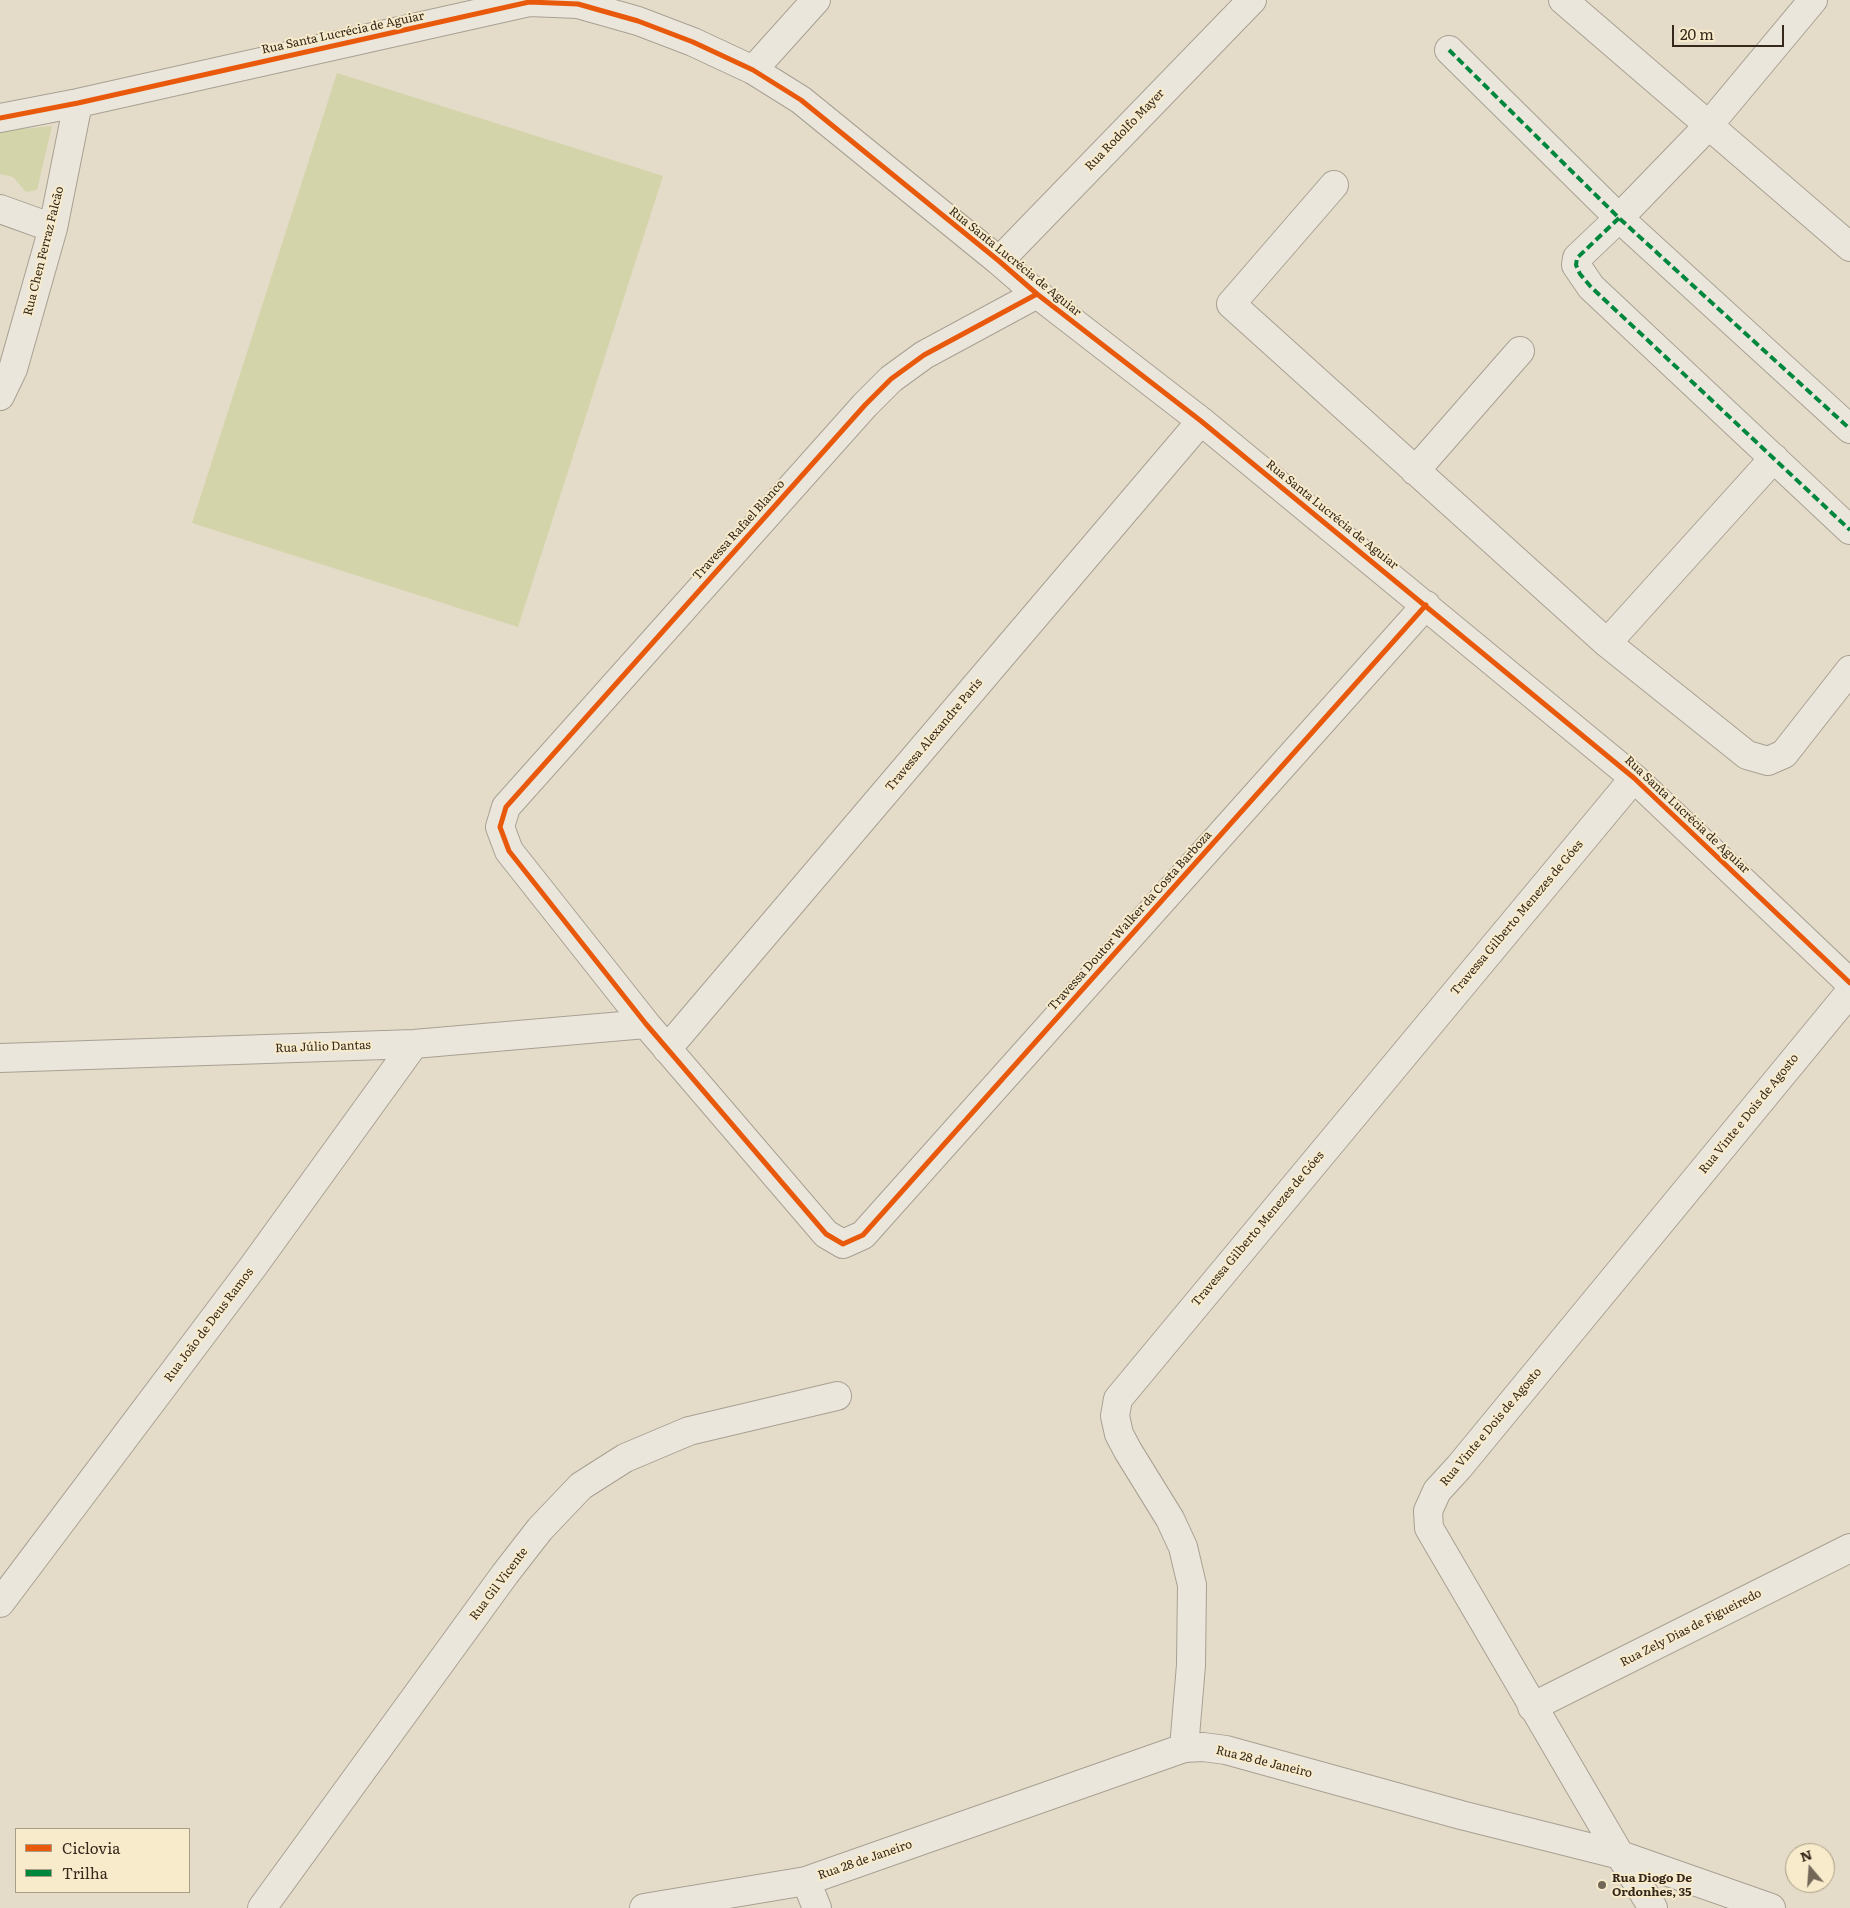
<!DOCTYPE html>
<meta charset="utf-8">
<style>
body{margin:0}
#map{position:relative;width:1850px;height:1908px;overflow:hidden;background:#e4dcc9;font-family:Literata,serif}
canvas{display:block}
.legend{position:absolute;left:15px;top:1828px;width:175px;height:65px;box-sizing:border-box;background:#f7ebcc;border:1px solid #aa9d85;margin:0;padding:6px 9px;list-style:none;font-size:15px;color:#36281b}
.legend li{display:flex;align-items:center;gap:10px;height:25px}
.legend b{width:25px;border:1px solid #aa9d85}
.north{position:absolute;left:1785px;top:1843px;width:50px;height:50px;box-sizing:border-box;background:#f7ebcc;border:1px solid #aa9d85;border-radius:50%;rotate:342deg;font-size:14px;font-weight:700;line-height:20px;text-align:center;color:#36281b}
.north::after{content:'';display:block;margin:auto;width:18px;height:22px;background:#736758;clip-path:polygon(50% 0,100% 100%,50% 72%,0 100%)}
.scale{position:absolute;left:1672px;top:25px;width:112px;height:22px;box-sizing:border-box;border:2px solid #36281b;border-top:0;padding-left:6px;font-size:15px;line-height:18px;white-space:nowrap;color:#36281b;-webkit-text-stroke:4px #f7ebcc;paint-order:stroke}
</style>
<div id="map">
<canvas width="1850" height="1908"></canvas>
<ul class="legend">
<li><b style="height:6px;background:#e8590c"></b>Ciclovia</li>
<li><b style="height:6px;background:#00873e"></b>Trilha</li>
</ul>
<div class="north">N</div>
<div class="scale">20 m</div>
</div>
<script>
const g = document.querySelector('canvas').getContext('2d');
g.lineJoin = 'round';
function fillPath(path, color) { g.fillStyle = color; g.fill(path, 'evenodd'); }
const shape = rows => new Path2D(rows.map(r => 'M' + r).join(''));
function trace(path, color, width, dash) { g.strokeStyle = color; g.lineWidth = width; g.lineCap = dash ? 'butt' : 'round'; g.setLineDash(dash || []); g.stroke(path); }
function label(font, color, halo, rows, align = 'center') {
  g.font = font + ' Literata,serif'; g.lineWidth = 4; g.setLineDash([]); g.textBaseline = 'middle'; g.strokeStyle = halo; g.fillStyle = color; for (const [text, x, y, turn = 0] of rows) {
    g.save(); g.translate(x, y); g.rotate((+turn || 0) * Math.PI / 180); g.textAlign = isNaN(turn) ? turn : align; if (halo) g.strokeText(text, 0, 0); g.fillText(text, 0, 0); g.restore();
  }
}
fillPath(shape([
 [337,73,663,176,518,627,192,523],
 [52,126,37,190,26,192,13,177,0,174,0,131]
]), '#d4d4aa');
const minor = shape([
 [1563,0,1850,247],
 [1813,0,1708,126,1619,218,1577,258,1576,265,1591,287,1850,530],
 [1449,50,1619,218,1850,429],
 [753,70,816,0],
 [0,118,78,103,529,2,578,4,638,21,693,42,753,70,801,100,999,261,1037,294,1201,421,1634,778,1850,983],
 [1334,185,1231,304,1607,643,1747,755,1768,761,1784,754,1850,670],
 [0,209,53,228],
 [999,261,1252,0],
 [1037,294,924,355,891,379,865,405,506,807,500,827,509,851,646,1024,826,1234,843,1244,863,1235,1426,605],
 [0,396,13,369,53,228,78,103],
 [1415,471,1520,351],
 [1607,643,1774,458],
 [667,1049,1201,421],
 [0,1058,414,1044,646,1024],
 [0,1603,252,1268,414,1044],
 [1532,1707,1850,1548],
 [1184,1748,1191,1665,1192,1585,1183,1547,1170,1519,1128,1451,1119,1434,1115,1416,1118,1399,1634,778],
 [806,1881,817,1908],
 [262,1908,505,1574,540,1529,581,1486,625,1458,689,1431,837,1396],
 [644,1908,806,1881,1184,1748,1203,1747,1226,1750,1461,1815,1620,1855,1771,1908],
 [1653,1908,1620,1855,1429,1528,1428,1511,1437,1491,1459,1467,1850,992]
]);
trace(minor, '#a8a093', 30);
trace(minor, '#ebe6db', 28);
trace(shape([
 [1449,50,1619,218,1850,429],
 [1619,218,1577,258,1576,265,1580,274,1591,287,1850,530]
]), '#00873e', 4, [8, 4]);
trace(shape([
 [0,118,78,103,529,2,578,4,638,21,693,42,753,70,801,100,999,261,1037,294,1201,421,1634,778,1850,983],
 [1037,294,924,355,891,379,865,405,506,807,500,827,509,851,646,1024,826,1234,843,1244,863,1235,1426,605]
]), '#e8590c', 5);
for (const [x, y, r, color] of [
 [1602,1885,5,"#736758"]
]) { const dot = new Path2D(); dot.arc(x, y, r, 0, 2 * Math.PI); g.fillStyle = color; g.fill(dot); trace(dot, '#f7ebcc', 2); }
label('12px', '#36281b', '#f7ebcc', [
 ["Rua Santa Lucrécia de Aguiar",343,33,-12],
 ["Rua Rodolfo Mayer",1125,130,-46],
 ["Rua Chen Ferraz Falcão",44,251,-76],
 ["Rua Santa Lucrécia de Aguiar",1015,262,39],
 ["Rua Santa Lucrécia de Aguiar",1332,515,39],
 ["Travessa Rafael Blanco",739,530,-48],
 ["Travessa Alexandre Paris",934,735,-50],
 ["Rua Santa Lucrécia de Aguiar",1687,815,43],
 ["Travessa Gilberto Menezes de Góes",1517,918,-50],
 ["Travessa Doutor Walker da Costa Barboza",1130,921,-48],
 ["Rua Júlio Dantas",323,1047,-2],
 ["Rua Vinte e Dois de Agosto",1749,1114,-51],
 ["Travessa Gilberto Menezes de Góes",1258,1229,-50],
 ["Rua João de Deus Ramos",209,1325,-53],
 ["Rua Vinte e Dois de Agosto",1491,1427,-50],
 ["Rua Gil Vicente",499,1584,-53],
 ["Rua Zely Dias de Figueiredo",1691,1628,-27],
 ["Rua 28 de Janeiro",1264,1762,14],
 ["Rua 28 de Janeiro",865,1860,-19]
]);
label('bold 12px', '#36281b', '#f7ebcc', [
 ["Rua Diogo De",1612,1878],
 ["Ordonhes, 35",1612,1892]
], 'left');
</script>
